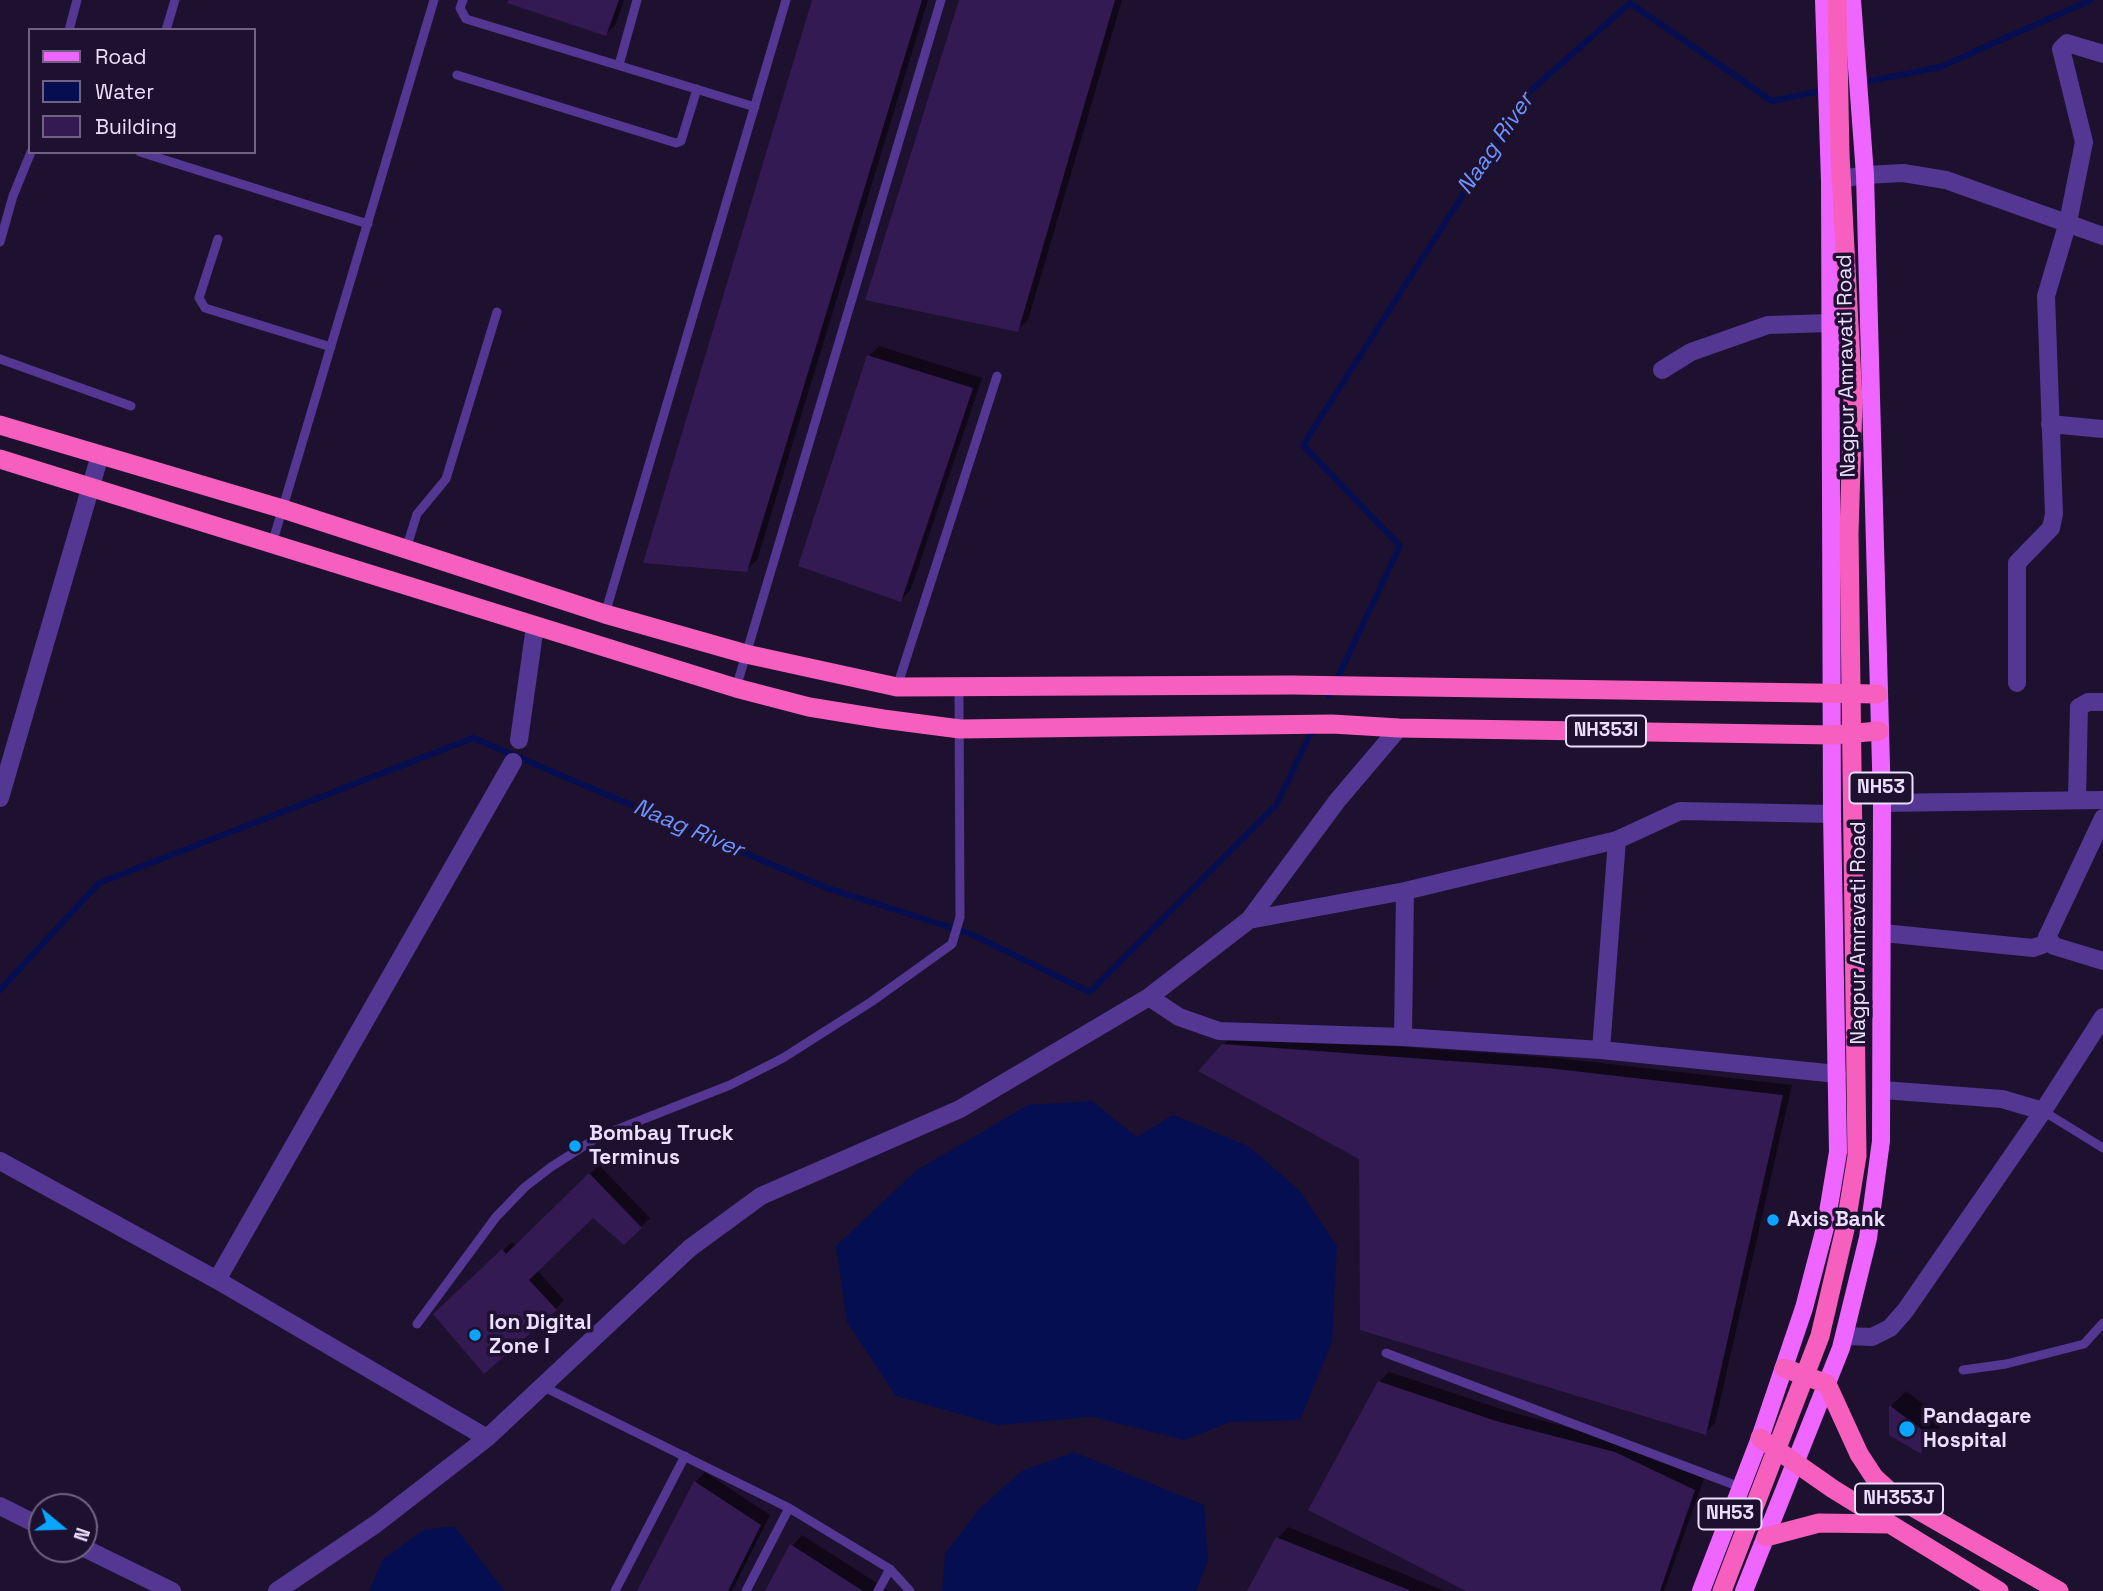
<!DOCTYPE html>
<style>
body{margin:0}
#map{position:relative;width:2103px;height:1591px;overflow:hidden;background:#1e102f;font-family:"Space Grotesk",sans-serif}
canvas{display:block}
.legend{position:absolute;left:28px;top:28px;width:228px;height:126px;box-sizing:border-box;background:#1e102f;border:2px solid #706282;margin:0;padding:9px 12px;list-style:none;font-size:21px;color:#ebdeff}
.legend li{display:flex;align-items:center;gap:14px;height:35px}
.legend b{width:35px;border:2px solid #706282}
.north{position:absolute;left:28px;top:1493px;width:70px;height:70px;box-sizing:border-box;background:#1e102f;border:2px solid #706282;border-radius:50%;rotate:109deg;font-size:19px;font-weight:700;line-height:28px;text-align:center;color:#ebdeff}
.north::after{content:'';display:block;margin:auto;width:24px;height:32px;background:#0aa5ff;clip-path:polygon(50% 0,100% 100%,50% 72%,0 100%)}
</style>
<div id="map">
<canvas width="2103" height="1591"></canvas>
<ul class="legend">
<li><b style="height:9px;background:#ee65ff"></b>Road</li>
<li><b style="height:19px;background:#060e52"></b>Water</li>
<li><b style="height:19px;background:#341a52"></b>Building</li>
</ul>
<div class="north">N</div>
</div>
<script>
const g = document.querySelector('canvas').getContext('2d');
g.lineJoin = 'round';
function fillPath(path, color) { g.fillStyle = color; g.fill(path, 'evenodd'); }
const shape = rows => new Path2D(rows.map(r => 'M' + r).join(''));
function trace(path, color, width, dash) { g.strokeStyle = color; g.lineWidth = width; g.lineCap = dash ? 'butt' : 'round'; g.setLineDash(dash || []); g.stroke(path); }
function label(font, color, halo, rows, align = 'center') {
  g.font = font + ' "Space Grotesk",sans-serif'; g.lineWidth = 7; g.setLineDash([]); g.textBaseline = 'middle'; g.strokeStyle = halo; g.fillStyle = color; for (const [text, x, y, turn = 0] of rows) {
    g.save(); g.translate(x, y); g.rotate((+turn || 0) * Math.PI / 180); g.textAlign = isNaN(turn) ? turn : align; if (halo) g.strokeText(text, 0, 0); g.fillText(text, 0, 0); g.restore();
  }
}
fillPath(shape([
 [1092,1101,1137,1137,1173,1115,1248,1146,1299,1190,1337,1246,1332,1342,1300,1420,1230,1422,1184,1440,1092,1417,998,1425,896,1396,847,1322,836,1246,917,1170,1028,1105],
 [1074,1452,1204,1505,1208,1561,1196,1591,942,1591,945,1554,980,1508,1022,1471],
 [454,1526,505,1591,369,1591,383,1559,424,1530]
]), '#060e52');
fillPath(shape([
 [504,0,624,0,616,24,606,34],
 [814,0,928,0,757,560,746,570],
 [961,0,1122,0,1028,320,1017,330],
 [879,346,982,378,911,589,901,600,869,356],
 [1234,1035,1558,1058,1792,1085,1715,1423,1705,1434,1223,1045],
 [599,1165,650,1218,624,1243,593,1216,537,1270,564,1300,556,1309,436,1314,512,1242,516,1247],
 [1389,1372,1507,1411,1626,1443,1704,1479,1664,1591,1470,1591,1379,1382],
 [1906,1391,1943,1419,1936,1436,1920,1451,1891,1434,1891,1406],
 [705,1472,770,1515,732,1591,639,1591,695,1482],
 [1288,1527,1445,1591,1249,1591,1278,1538],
 [802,1535,889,1591,767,1591,792,1546]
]), '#0007');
trace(shape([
 [1860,83,1940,67,2091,0],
 [1329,696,1400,546,1303,445,1528,93,1630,3,1772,101,1825,90],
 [0,990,99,883,473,738,830,889,971,934,1090,992,1276,805,1312,731]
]), '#060e52', 6);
fillPath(shape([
 [508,0,619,0,606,36,507,3],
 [812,0,922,0,747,572,643,563],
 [959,0,1115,0,1018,332,865,300],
 [867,355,973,388,901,602,798,566],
 [1222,1044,1547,1068,1783,1095,1706,1435,1360,1330,1359,1159,1198,1071],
 [589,1173,642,1228,624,1245,593,1218,529,1280,557,1310,484,1374,433,1314,502,1249,506,1254],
 [1378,1381,1496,1421,1615,1452,1695,1490,1660,1591,1466,1591,1308,1510],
 [1889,1405,1929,1435,1921,1454,1889,1435],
 [694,1481,761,1525,728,1591,637,1591],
 [1276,1537,1409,1590,1409,1591,1247,1591],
 [790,1544,863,1591,765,1591]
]), '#341a52');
trace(shape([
 [463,0,460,8,466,19,755,107],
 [69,30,77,0],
 [166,30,175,0],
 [619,65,637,0],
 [457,75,676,143,681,141,697,89],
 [140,152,368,224],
 [218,239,199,298,205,308,331,347],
 [0,242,13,196,31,152],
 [0,359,131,406],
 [272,544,434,0],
 [406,549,417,514,446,479,497,312],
 [605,614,786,0],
 [897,687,997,376],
 [736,688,941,0],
 [2043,1111,2103,1148],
 [417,1324,496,1217,525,1187,551,1167,598,1137,730,1085,783,1058,871,1002,952,944,960,917,959,689],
 [1386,1353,1740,1487],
 [1963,1370,2006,1364,2084,1344,2103,1323],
 [542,1386,789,1508,890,1569,910,1591],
 [615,1591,685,1456],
 [746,1591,789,1508],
 [878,1591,890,1569]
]), '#533792', 9);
trace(shape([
 [1662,370,1691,352,1768,325,1829,323],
 [2050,424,2103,429],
 [2017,683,2017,563,2051,528,2054,514,2046,296,2068,222,2084,142,2061,49,2067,43,2103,54],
 [519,740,535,626],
 [0,798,100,455],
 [2077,799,2079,707,2088,702,2103,702],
 [1882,803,2103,800],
 [2103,818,2047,937,2054,946,2103,961],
 [1249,920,1405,891,1617,840,1680,811,1832,814],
 [1883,933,2033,948,2050,942],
 [1149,997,1179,1017,1219,1031,1403,1037,1601,1050,1837,1074],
 [1403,1037,1405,891],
 [1601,1050,1617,840],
 [1883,1090,2002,1099,2043,1111],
 [0,1161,217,1280],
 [1845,1336,1872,1337,1890,1328,1905,1311,2043,1111,2103,1017],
 [487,1438,217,1280,513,762],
 [0,1506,42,1527],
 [84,1548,172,1591],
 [277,1591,376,1524,487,1438,690,1248,761,1196,960,1109,1149,997,1249,920,1337,801,1399,728]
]), '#533792', 18);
trace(shape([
 [1830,181,1865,175,1903,173,1946,180,2103,236]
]), '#533792', 18);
trace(shape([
 [1701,1591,1760,1438,1804,1308,1826,1224,1838,1152,1832,814,1830,181,1824,0],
 [1744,1591,1841,1348,1868,1238,1881,1141,1882,803,1865,175,1852,0]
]), '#ee65ff', 18);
trace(shape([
 [0,425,283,509,605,614,746,654,897,687,1292,685,1878,694],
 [0,459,736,688,809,707,883,719,960,729,1332,724,1399,728,1833,735,1879,731],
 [1784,1368,1827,1384,1859,1454,1874,1477,1897,1498,2059,1591],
 [1760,1438,1833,1489,1999,1591],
 [1766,1537,1819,1523,1890,1524]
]), '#f65fbe', 19);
trace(shape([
 [1722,1591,1820,1336,1845,1229,1857,1156,1849,533,1853,401,1840,154,1837,0]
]), '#f65fbe', 19);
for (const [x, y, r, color] of [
 [575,1146,7,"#0aa5ff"],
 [1773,1220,7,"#0aa5ff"],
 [475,1335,7,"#0aa5ff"],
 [1907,1429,9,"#0aa5ff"]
]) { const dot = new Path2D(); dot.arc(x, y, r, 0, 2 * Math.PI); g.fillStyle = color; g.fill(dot); trace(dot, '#1e102f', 2.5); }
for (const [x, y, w] of [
 [1606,731,80],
 [1881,788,63],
 [1899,1499,88],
 [1730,1514,63]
]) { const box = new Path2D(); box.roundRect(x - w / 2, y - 15.5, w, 31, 5); g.fillStyle = '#1e102f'; g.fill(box); trace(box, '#ebdeff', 2); }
label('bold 19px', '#ebdeff', null, [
 ["NH353I",1606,731],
 ["NH53",1881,788],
 ["NH353J",1899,1499],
 ["NH53",1730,1514]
]);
label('21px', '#ebdeff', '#1e102f', [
 ["Nagpur Amravati Road",1847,366,-91],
 ["Nagpur Amravati Road",1859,933,-90]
]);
label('bold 21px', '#ebdeff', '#1e102f', [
 ["Bombay Truck",589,1134],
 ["Terminus",589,1158],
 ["Axis Bank",1787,1220],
 ["Ion Digital",489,1323],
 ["Zone I",489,1347],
 ["Pandagare",1923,1417],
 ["Hospital",1923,1441]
], 'left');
label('italic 23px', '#6c94ff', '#1e102f', [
 ["Naag River",1496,144,-56],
 ["Naag River",688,829,23]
]);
</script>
